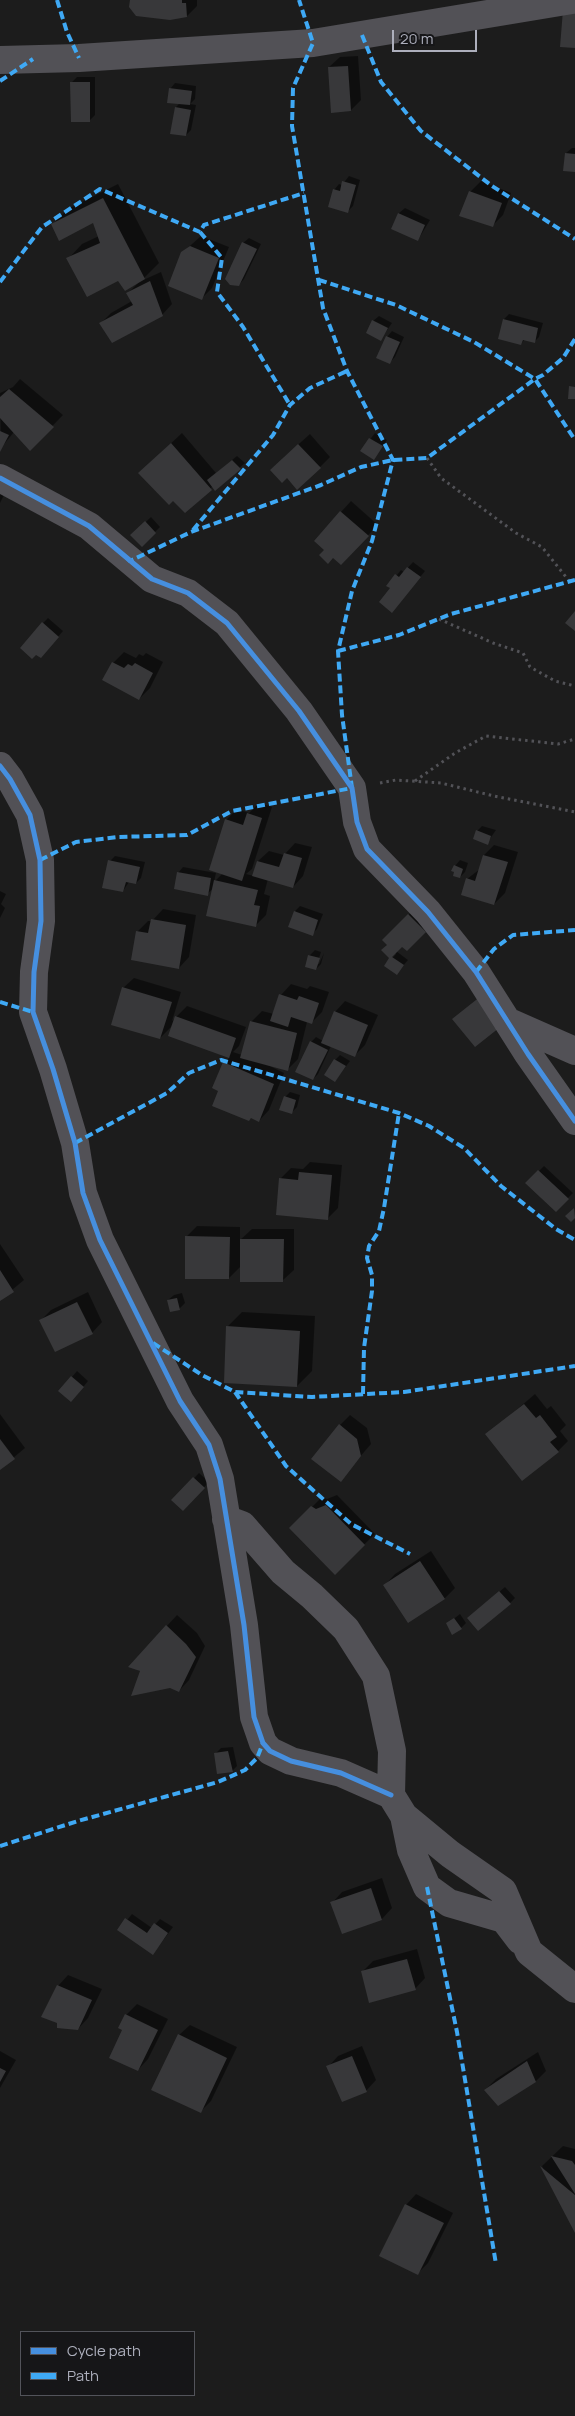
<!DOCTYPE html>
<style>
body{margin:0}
#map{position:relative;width:575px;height:2416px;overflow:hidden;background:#1c1c1c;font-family:Manrope,sans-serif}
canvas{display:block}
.legend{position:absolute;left:20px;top:2331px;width:175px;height:65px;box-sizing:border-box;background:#161618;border:1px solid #52535a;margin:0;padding:6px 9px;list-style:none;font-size:15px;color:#adafbc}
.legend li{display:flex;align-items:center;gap:10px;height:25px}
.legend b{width:25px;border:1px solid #52535a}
.scale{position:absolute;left:392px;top:30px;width:85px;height:22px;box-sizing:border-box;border:2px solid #adafbc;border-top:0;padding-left:6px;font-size:15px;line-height:18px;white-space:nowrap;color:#adafbc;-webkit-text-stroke:4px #161618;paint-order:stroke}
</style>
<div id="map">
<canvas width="575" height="2416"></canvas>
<ul class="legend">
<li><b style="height:6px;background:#468fdf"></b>Cycle path</li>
<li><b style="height:6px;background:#3fa9f5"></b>Path</li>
</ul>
<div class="scale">20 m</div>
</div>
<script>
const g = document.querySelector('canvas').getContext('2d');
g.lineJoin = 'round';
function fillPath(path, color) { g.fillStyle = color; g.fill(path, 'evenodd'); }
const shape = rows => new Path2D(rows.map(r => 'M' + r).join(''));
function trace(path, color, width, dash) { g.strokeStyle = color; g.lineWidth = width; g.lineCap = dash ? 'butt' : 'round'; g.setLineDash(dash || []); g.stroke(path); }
fillPath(shape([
 [131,0,197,0,197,6,187,16],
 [358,56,361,100,351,110,329,67,340,57],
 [77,77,95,77,95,115,89,121,72,82],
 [175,83,196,86,195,99,190,104,196,105,191,130,186,135,172,132,176,107,180,103,170,89],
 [572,148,575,148,575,170,565,169,566,153],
 [349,176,360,180,353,206,348,211,334,190,339,184,342,185],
 [481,181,511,193,503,215,492,226,470,192],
 [118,184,159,263,141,281,161,272,172,304,162,315,101,323,111,313,132,301,128,293,138,283,118,280,68,259,82,244,99,236,94,222,53,224,68,209],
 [405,208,430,220,418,240,393,228,399,213],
 [201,236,229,247,212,288,202,298,182,253],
 [249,238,261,244,244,279,239,285,243,243],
 [509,314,543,323,539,337,534,342,525,339,521,344,499,338,504,319],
 [379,316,392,323,381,339,373,321],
 [392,331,404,337,395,357,390,362,387,337],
 [20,379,63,415,30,449,14,432,1,448,0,393,13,387],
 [182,433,216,473,237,456,245,463,215,489,213,486,185,512,151,462],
 [375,433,387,440,373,459,361,451],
 [310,434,330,457,320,467,282,459],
 [0,493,4,495,0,503],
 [351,501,378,525,341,563,326,549,341,512],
 [151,517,160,527,142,545,132,535],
 [413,562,425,571,392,612,391,588,388,586,401,570,404,572],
 [48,618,63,631,46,651,43,623],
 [124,652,136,658,139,654,143,656,146,653,163,662,150,688,139,699,113,663],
 [259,803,272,807,252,869,246,874,254,876,258,861,269,851,284,855,295,843,312,847,303,876,293,887,268,879,264,894,270,896,266,915,255,926,214,888,207,894,178,873,183,867,216,873,214,882,223,873,226,820,237,809,249,813],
 [482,826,496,830,487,843,477,831],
 [494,845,518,852,505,893,494,904,467,879,480,869,484,855],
 [115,856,145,862,141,878,136,883,129,882,123,891,110,861],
 [460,860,468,863,465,872,460,877,455,866],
 [0,891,6,894,1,904,5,908,0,918],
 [419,904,436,921,407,950,402,945,396,951,408,960,397,973,386,965,396,954,384,940],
 [300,906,323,914,317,929,312,934,295,911],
 [163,909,196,915,189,957,179,968,133,959,138,931,148,921,152,921],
 [315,950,321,952,317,964,319,964,324,953,321,964,316,969,309,956],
 [134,978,181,992,172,1021,187,1006,246,1027,239,1046,233,1052,242,1055,251,1022,262,1011,274,1014,281,995,291,984,307,989,310,986,329,992,322,1012,311,1023,307,1022,298,1059,288,1069,266,1064,284,1073,269,1110,259,1121,252,1117,249,1120,220,1090,224,1063,230,1057,170,1035,174,1024,160,1038,123,988],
 [345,1001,378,1015,365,1045,355,1055,331,1046,318,1074,313,1079,311,1042,316,1037,323,1041,335,1012],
 [340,1055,350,1061,335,1081,335,1060],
 [290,1092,300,1095,297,1107,292,1112,285,1097],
 [310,1162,342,1165,338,1208,327,1219,280,1179,291,1168,303,1169],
 [544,1166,573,1193,556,1210,527,1183],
 [197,1226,240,1227,240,1240,252,1229,294,1229,294,1270,283,1280,241,1266,229,1278,186,1237],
 [0,1244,24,1280,0,1300],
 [88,1292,102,1322,92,1333,41,1320,51,1310],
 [182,1293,185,1303,179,1309,168,1300,174,1295],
 [242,1312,315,1316,312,1371,297,1386,227,1327],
 [77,1371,88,1381,76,1396,60,1391],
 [535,1394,547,1409,551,1406,566,1425,560,1431,568,1441,558,1451,487,1435],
 [0,1414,25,1448,0,1469],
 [350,1415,367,1428,371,1444,340,1480,340,1425],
 [199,1473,209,1482,183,1510,173,1500],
 [337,1495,375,1534,335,1573,291,1528,322,1497,327,1499],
 [431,1551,455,1588,445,1598,408,1621,385,1585,395,1574],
 [505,1587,515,1598,510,1603,474,1613],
 [460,1614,466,1623,461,1628,447,1624],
 [177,1615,197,1633,205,1646,189,1680,179,1691,130,1666],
 [233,1747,237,1766,232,1771,216,1753,221,1748],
 [382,1878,392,1908,382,1919,342,1933,332,1903,342,1892],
 [132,1914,152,1928,160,1919,173,1927,153,1954,119,1930],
 [417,1949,425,1978,415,1989,362,1972,373,1961],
 [68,1975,102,1989,88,2018,78,2029,58,2022,58,1986],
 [137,2004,168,2019,148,2059,138,2070,124,2030,126,2015],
 [190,2025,237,2047,211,2101,200,2112,179,2035],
 [362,2046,376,2080,366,2091,328,2067,338,2056],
 [0,2051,16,2060,0,2088],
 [538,2052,546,2071,535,2082,485,2090,496,2079],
 [563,2146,575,2149,575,2231,542,2166],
 [416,2194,453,2213,428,2263,417,2274,406,2205]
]), '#0007');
fillPath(shape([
 [130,0,182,0,182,3,186,3,187,17,170,20,136,16,129,7],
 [563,10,575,11,575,48,560,47],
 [348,66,351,111,331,113,328,67],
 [70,82,90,82,90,122,71,122],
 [169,88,192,91,190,105,167,103],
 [175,107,191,110,186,136,170,134],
 [565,153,575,154,575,172,563,171],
 [342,181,356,185,348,213,328,207,333,189,340,191],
 [469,191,502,203,493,227,459,216],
 [103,198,145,279,125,291,118,281,87,297,66,258,100,243,93,223,59,241,51,224],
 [398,213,425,225,418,241,391,229],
 [242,242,257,249,239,286,230,285,225,279],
 [190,246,219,258,202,300,168,286,181,252],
 [150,281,163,316,112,343,99,323,133,305,126,293],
 [503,319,538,328,535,343,523,340,521,345,498,339],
 [372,320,388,328,381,341,366,333],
 [386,336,400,342,390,364,376,358],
 [569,386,575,387,575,399,568,399],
 [9,389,54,427,30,451,0,418,0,397],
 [0,431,9,435,0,452],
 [369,438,383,446,374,460,360,451],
 [171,443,212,490,185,513,173,501,169,505,138,473],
 [298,444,321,468,297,490,287,478,282,483,270,470],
 [232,460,241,469,215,491,207,480],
 [340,511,369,536,341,565,333,558,328,564,319,555,324,550,314,541],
 [145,521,156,533,142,547,130,535],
 [407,567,421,577,392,613,379,602,390,588,386,586,395,574,399,577],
 [575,611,575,631,565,623],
 [42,622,59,637,41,658,36,655,32,659,20,648],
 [112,662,124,668,128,664,132,666,135,663,153,673,139,700,102,680],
 [247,813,262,818,242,881,209,870,225,819,243,825],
 [476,830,491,836,488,845,473,839],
 [284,853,302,858,293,888,252,876,257,861,279,867],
 [483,855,508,862,494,905,461,895,466,878,475,881],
 [108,860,140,867,136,884,126,882,123,892,102,888],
 [454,865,463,869,460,878,453,876,454,872,451,871],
 [177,872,211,878,208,896,174,889],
 [214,880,258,890,254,905,260,906,256,927,206,916],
 [294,911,318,920,313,936,288,927],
 [408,914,426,932,407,951,402,947,392,957,404,965,397,975,384,966,389,958,381,950,387,945,382,940],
 [151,919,186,925,179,969,131,960,136,931,148,933],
 [308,955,320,958,316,970,305,967],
 [122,987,172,1002,160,1039,111,1025],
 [279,994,297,1000,299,996,319,1003,312,1024,291,1017,288,1027,270,1021],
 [481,996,504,1024,475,1047,452,1019],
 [334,1011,368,1025,355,1057,321,1043],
 [175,1016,236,1038,229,1058,168,1036],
 [250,1021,297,1033,288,1071,240,1058],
 [310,1041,328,1050,313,1080,295,1072],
 [334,1059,346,1066,335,1082,324,1075],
 [223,1062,274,1084,259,1122,251,1118,249,1121,212,1106,218,1091,212,1088],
 [284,1096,296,1100,292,1114,279,1110],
 [538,1170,569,1199,556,1212,525,1183],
 [299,1172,332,1175,328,1220,276,1215,279,1178,298,1180],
 [574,1208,575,1218,571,1222,565,1216],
 [185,1236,230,1237,229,1279,185,1279],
 [240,1239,284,1239,283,1282,240,1282],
 [0,1270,14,1292,0,1301],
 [177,1298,180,1310,170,1312,167,1300],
 [77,1302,93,1334,55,1352,39,1320],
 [226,1326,300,1331,297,1387,224,1383],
 [71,1376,84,1387,71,1402,58,1391],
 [524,1404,536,1418,540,1415,557,1437,550,1442,559,1452,522,1481,485,1434],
 [339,1424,357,1439,361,1456,341,1482,311,1459],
 [0,1439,15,1459,0,1470],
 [193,1477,205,1488,183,1511,171,1500],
 [326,1505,365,1545,335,1575,289,1528,311,1506,316,1509],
 [420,1561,445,1599,408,1623,383,1585],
 [499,1591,511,1604,478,1631,467,1618],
 [454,1618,462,1629,452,1635,446,1623],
 [166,1625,186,1644,196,1657,179,1692,170,1688,131,1696,140,1671,128,1667],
 [228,1751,233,1772,217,1774,214,1753],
 [371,1888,382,1920,342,1934,330,1902],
 [125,1918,147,1933,154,1923,168,1933,153,1955,117,1930],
 [407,1959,416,1990,369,2003,361,1971],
 [57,1985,92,2000,78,2030,57,2028,57,2023,41,2017],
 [125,2014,158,2030,138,2071,109,2058,122,2030,118,2028],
 [178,2034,227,2058,201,2113,151,2090],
 [352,2056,367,2092,342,2102,326,2066],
 [527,2061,536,2082,498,2106,484,2090],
 [0,2068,6,2071,0,2082],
 [551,2156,572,2161,575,2165,575,2194],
 [540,2166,575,2195,575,2233],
 [405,2204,444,2223,418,2275,379,2256]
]), '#38383a');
trace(shape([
 [427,458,441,478,516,533,542,547,570,582],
 [439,619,493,643,523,653,530,667,555,681,575,686],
 [415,781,455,753,486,736,558,744,575,739],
 [380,783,396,780,441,783,494,796,575,812]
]), '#525257', 3, [2.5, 4]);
trace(shape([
 [0,60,79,58,313,43,572,0],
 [0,478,89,526,152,579,188,593,227,623,299,711,352,788,357,822,367,849,428,912,476,972,528,1054,575,1121],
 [0,766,10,779,30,815,40,860,41,921,34,972,33,1012,53,1069,75,1143,83,1193,100,1240,180,1401,209,1445,220,1479,244,1625,254,1717,263,1743,270,1751,291,1761,341,1773,391,1795],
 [507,1021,575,1051],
 [226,1519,242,1525,283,1572,312,1596,346,1629,376,1676,392,1751,391,1795,404,1816,450,1854,503,1891,529,1952,575,1989],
 [404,1816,411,1850,427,1887,449,1903,504,1919,520,1940]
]), '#525156', 28);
trace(shape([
 [57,0,67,32,79,58],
 [362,35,381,82,421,131,492,186,575,239],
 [0,81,33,59],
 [200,232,222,258,217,292,243,327,290,405],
 [319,280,396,305,474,342,535,379,575,440],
 [0,282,42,227,100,189,200,232,204,225,304,193],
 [193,530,273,435,290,405,310,388,347,371],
 [127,558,130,561,191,532,321,485,361,467,393,460,427,458,535,379,543,375,563,358,575,339],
 [338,651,399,635,451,614,575,580],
 [40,860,76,842,118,837,187,835,232,811,352,788,342,715,338,651,352,591,372,541,393,460,347,371,323,308,292,126,293,88,313,43,299,0],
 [476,972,494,949,513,935,575,930],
 [0,1002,33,1012],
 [75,1143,167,1093,189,1073,221,1060,399,1113,429,1126,464,1148,501,1186,556,1229,575,1240],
 [153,1343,202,1375,235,1392,312,1397,404,1392,575,1366],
 [235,1392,286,1466,351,1524,410,1554],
 [363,1394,364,1348,372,1291,372,1275,367,1258,369,1246,379,1231,384,1208,399,1113],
 [0,1846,78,1821,218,1782,245,1770,257,1758,263,1743],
 [427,1887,457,2032,496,2264]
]), '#3fa9f5', 4, [8, 4]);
trace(shape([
 [0,478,89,526,152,579,188,593,227,623,299,711,352,788,357,822,367,849,428,912,476,972,528,1054,575,1121],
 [0,766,10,779,30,815,40,860,41,921,34,972,33,1012,53,1069,75,1143,83,1193,100,1240,180,1401,209,1445,220,1479,244,1625,254,1717,263,1743,270,1751,291,1761,341,1773,391,1795]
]), '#468fdf', 5);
</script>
